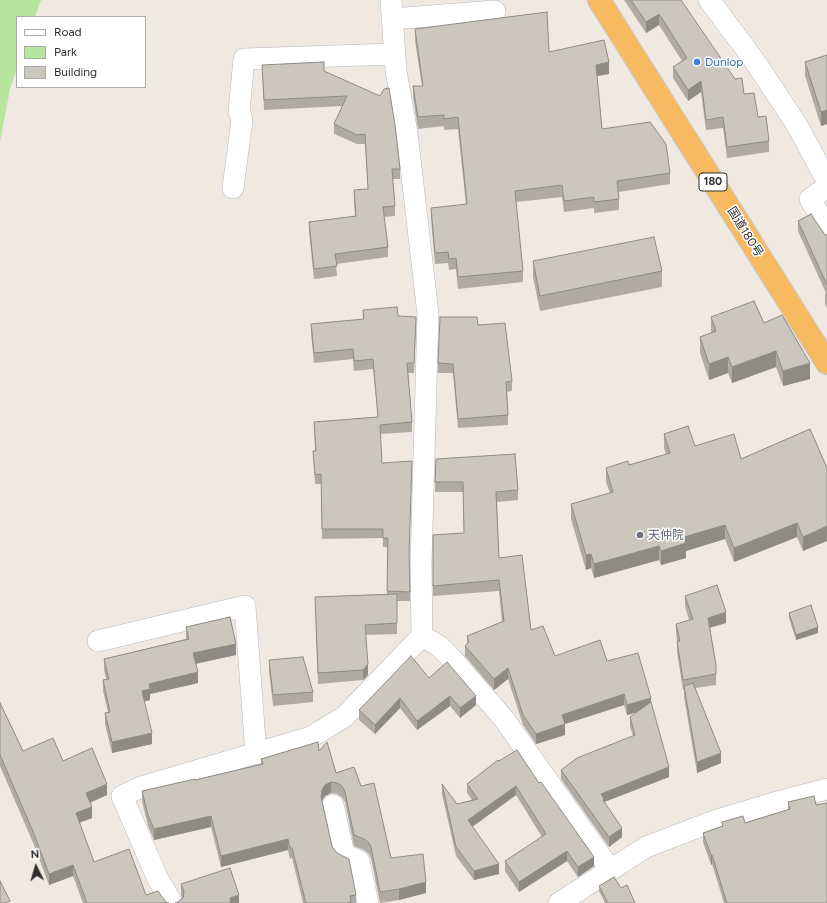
<!DOCTYPE html>
<meta charset="utf-8">
<style>
body{margin:0}
#map{position:relative;width:827px;height:903px;overflow:hidden;background:#efe9e1;font-family:Figtree,sans-serif}
canvas{display:block}
.legend{position:absolute;left:16px;top:16px;width:130px;height:72px;box-sizing:border-box;background:#fff;border:1px solid #ababab;margin:0;padding:5px 7px;list-style:none;font-size:12px;color:#2e2e2e}
.legend li{display:flex;align-items:center;gap:8px;height:20px}
.legend b{width:20px;border:1px solid #ababab}
.north{position:absolute;left:16px;top:847px;width:40px;height:40px;-webkit-text-stroke:3px #fff;paint-order:stroke;rotate:355deg;font-size:11px;font-weight:700;line-height:16px;text-align:center;color:#2e2e2e}
.north::after{content:'';display:block;margin:auto;width:14px;height:18px;background:#2e2e2e;clip-path:polygon(50% 0,100% 100%,50% 72%,0 100%)}
</style>
<div id="map">
<canvas width="827" height="903"></canvas>
<ul class="legend">
<li><b style="height:5px;background:#fff"></b>Road</li>
<li><b style="height:11px;background:#b6e59e"></b>Park</li>
<li><b style="height:11px;background:#cbc7bf"></b>Building</li>
</ul>
<div class="north">N</div>
</div>
<script>
const g = document.querySelector('canvas').getContext('2d');
g.lineJoin = 'round';
function fillPath(path, color) { g.fillStyle = color; g.fill(path, 'evenodd'); }
const shape = rows => new Path2D(rows.map(r => 'M' + r).join(''));
function trace(path, color, width, dash) { g.strokeStyle = color; g.lineWidth = width; g.lineCap = dash ? 'butt' : 'round'; g.setLineDash(dash || []); g.stroke(path); }
function label(font, color, halo, rows, align = 'center') {
  g.font = font + ' Figtree,"Noto Sans JP",sans-serif'; g.lineWidth = 3; g.setLineDash([]); g.textBaseline = 'middle'; g.strokeStyle = halo; g.fillStyle = color; for (const [text, x, y, turn = 0] of rows) {
    g.save(); g.translate(x, y); g.rotate((+turn || 0) * Math.PI / 180); g.textAlign = isNaN(turn) ? turn : align; if (halo) g.strokeText(text, 0, 0); g.fillText(text, 0, 0); g.restore();
  }
}
fillPath(shape([
 [0,0,41,0,35,17,17,17,17,68,10,89,0,142]
]), '#b6e59e');
const minor = shape([
 [709,0,754,60,797,125,827,181],
 [392,19,495,11],
 [827,187,810,199,827,228],
 [233,188,242,120,239,111,244,59,395,54],
 [422,636,439,646,453,660,504,719,610,869],
 [98,641,245,606,256,754],
 [333,805,344,854,359,861,368,903],
 [172,903,157,877,122,796,141,787,311,737,344,717,422,636,421,563,428,314,407,133,396,71,391,0],
 [559,903,646,847,714,821,774,803,827,789]
]);
const trunk = shape([
 [599,0,827,363]
]);
trace(minor, '#b4b7c1', 22);
trace(trunk, '#c9c9c9', 24);
trace(minor, '#fff', 21);
trace(trunk, '#f8ba60', 22);
fillPath(shape([
 [624,0,681,0,744,94,758,117,769,141,769,152,727,158,723,128,706,130,701,92,688,101,673,78,673,67,682,61,659,25,646,33],
 [415,29,549,52,609,74,597,76,602,129,670,173,670,184,619,192,619,210,594,213,594,208,564,212,562,197,516,202,523,271,523,282,458,289,456,269,449,270,448,263,435,264,431,219,431,208,466,205,458,129,444,130,444,126,418,129,413,97,413,86,422,86,415,41],
 [827,55,827,124,821,126,805,76,805,62],
 [262,65,324,71,380,96,400,169,400,179,393,179,395,206,395,216,384,217,388,247,388,257,336,264,337,276,314,279,309,232,309,222,355,217,354,200,354,190,368,189,365,144,357,144,334,134,334,124,342,106,264,110],
 [798,221,825,235,827,235,827,308,825,304,825,294,826,293,798,231],
 [533,261,662,271,662,287,540,311,533,277],
 [363,310,398,316,416,326,414,373,408,373,412,422,412,432,380,434,382,463,409,560,410,601,397,601,397,634,366,635,368,675,363,680,318,684,315,597,387,594,387,547,383,547,383,538,322,539,321,484,315,484,313,451,315,451,314,422,378,417,373,369,354,371,353,359,314,363,311,333,311,324,363,319],
 [711,317,764,323,810,379,783,386,776,367,732,383,728,373,709,380,700,353,700,337,711,333],
 [478,325,512,381,512,391,507,392,508,415,508,425,458,428,453,373,438,373,438,363],
 [810,429,803,551,797,537,734,562,725,539,686,551,686,558,661,565,659,560,594,578,591,568,586,570,571,519,571,504,610,493,606,482,606,468,629,465,666,454,664,448,664,434,695,446,741,459],
 [436,459,518,490,518,500,497,502,499,558,531,630,555,656,607,661,651,702,669,777,604,802,622,837,609,847,561,779,561,770,633,736,630,727,630,717,638,712,627,715,624,705,565,724,565,735,536,744,523,725,508,679,494,690,465,656,465,646,467,645,467,636,502,622,499,591,433,596,433,535,464,533,463,492,435,492],
 [685,596,726,623,710,628,716,665,716,685,695,688,721,763,697,773,684,697,684,690,683,690,677,652,677,641,676,634,676,624,689,620,685,606],
 [789,613,818,633,796,640,789,618],
 [186,627,236,655,196,664,198,683,150,694,150,700,144,701,152,744,112,753,105,724,105,713,108,712,103,691,103,680,106,679,104,670,104,659,186,639],
 [269,660,313,692,313,702,273,706,269,671],
 [429,678,476,705,460,718,450,706,417,730,400,708,375,734,359,720,359,710],
 [0,703,23,751,63,761,107,795,90,803,92,818,79,823,94,862,146,895,169,903,83,903,73,876,49,885,34,845,0,766],
 [319,751,336,773,391,858,426,893,399,900,380,903,371,858,369,854,364,850,354,846,345,802,342,797,337,794,331,793,325,796,322,800,332,846,356,895,356,903,303,903,292,858,290,859,288,850,221,867,211,827,154,840,148,826,142,801,142,791,195,780,261,764,261,759],
 [498,760,594,866,578,877,567,861,519,892,505,871,505,861,542,837,516,795,473,826,499,874,474,880,456,856,442,794,442,784,457,804,472,800,467,793,467,784],
 [788,802,827,903,724,903,712,864,711,865,703,842,703,833,722,826,722,822,745,823,788,810],
 [181,884,239,903,178,902,182,898,181,895],
 [599,886,621,888,635,903,605,903,599,891]
]), '#afaba4');
fillPath(shape([
 [659,14,659,25,646,33,646,22],
 [609,62,609,74,596,76,596,65],
 [701,81,701,92,688,101,688,90],
 [827,110,827,124,821,126,821,112],
 [776,351,776,367,732,383,732,367],
 [728,357,728,373,709,380,709,364],
 [810,363,810,379,783,386,783,371],
 [797,523,797,537,734,562,734,548],
 [725,525,725,539,686,551,686,558,661,565,661,551,684,537],
 [827,526,827,541,803,551,803,537],
 [659,546,659,560,594,578,594,564],
 [591,554,591,568,586,570,586,555],
 [726,612,726,623,708,628,708,618],
 [818,627,818,633,796,640,796,635],
 [236,644,236,655,193,664,193,653],
 [368,664,368,675,363,680,363,670],
 [508,668,508,679,494,690,494,679],
 [198,672,198,683,150,694,150,700,142,702,142,691,149,684],
 [624,694,624,705,565,724,565,735,536,744,536,734,562,715],
 [450,696,450,706,417,730,417,721],
 [476,696,476,705,460,718,460,708],
 [400,698,400,708,375,734,375,725],
 [651,698,651,708,627,715,627,705],
 [152,733,152,744,112,753,112,742],
 [721,753,721,763,697,773,697,762],
 [669,767,669,777,604,802,604,809,601,794],
 [331,782,331,793,325,796,322,801,321,808,322,790,325,785],
 [107,784,107,795,86,804,86,793],
 [516,786,516,795,468,830,468,820],
 [92,807,92,818,76,824,76,813],
 [211,816,211,827,154,840,154,829],
 [622,828,622,837,609,847,609,837],
 [288,839,288,850,221,867,221,856],
 [567,851,567,861,519,892,519,882],
 [711,855,712,855,712,864,711,865],
 [594,857,594,866,578,877,578,867],
 [499,864,499,874,474,880,474,871],
 [73,865,73,876,49,885,49,874],
 [426,882,426,893,399,900,399,889],
 [239,895,239,903,230,903,230,898]
]), '#8e8b86');
const building = shape([
 [631,0,681,0,735,79,742,78,744,94,754,93,758,117,766,116,769,141,727,147,723,117,706,120,701,81,688,90,673,67,687,58,659,14,646,22,631,0],
 [547,12,549,52,604,40,609,62,596,65,602,129,650,122,666,144,670,173,617,181,619,199,594,202,594,197,564,201,562,185,515,191,523,271,458,277,456,258,449,259,448,252,435,253,431,208,467,204,458,117,444,119,444,115,418,117,413,86,423,86,415,29,547,12],
 [827,55,827,110,821,112,805,62,827,55],
 [324,62,324,71,380,96,384,89,389,88,395,125,400,169,392,169,395,206,383,207,388,247,335,254,337,266,314,269,309,222,356,216,354,190,368,189,365,134,357,135,334,124,347,96,264,100,262,65,324,62],
 [811,214,825,235,827,235,827,285,798,221,811,214],
 [654,237,662,271,540,296,533,261,654,237],
 [754,301,764,323,782,315,810,363,783,371,776,351,732,367,728,357,709,364,700,337,716,331,711,317,754,301],
 [397,307,398,316,416,317,414,363,407,363,412,422,380,425,382,463,412,461,409,553,410,592,387,591,388,538,383,538,383,529,322,529,321,474,315,475,313,451,316,451,314,422,378,417,373,359,354,361,353,349,314,353,311,324,364,319,363,310,397,307],
 [440,317,477,317,478,325,505,323,512,381,506,382,508,415,458,419,453,364,438,363,440,317],
 [688,426,695,446,734,434,741,459,810,429,827,468,827,526,803,537,797,523,734,548,725,525,684,537,686,543,661,551,659,546,594,564,591,554,586,555,571,504,613,492,606,468,628,461,629,465,670,453,664,434,688,426],
 [515,454,518,490,496,492,499,558,522,555,531,630,543,626,555,656,600,640,607,661,638,653,651,698,627,705,624,694,562,715,565,724,536,734,523,715,508,668,494,679,465,646,469,642,467,636,504,621,499,580,433,586,433,535,464,533,463,482,435,482,436,459,515,454],
 [717,585,726,612,708,618,716,665,716,674,683,680,677,641,680,641,676,624,693,619,685,596,717,585],
 [397,594,397,623,365,625,368,664,363,670,318,673,315,597,397,594],
 [811,605,818,627,796,635,789,613,811,605],
 [230,617,236,644,193,653,198,672,149,684,150,689,142,691,152,733,112,742,105,713,110,712,103,680,109,679,104,659,189,639,186,627,230,617],
 [411,656,429,678,447,662,476,696,460,708,450,696,417,721,400,698,375,725,359,710,411,656],
 [303,657,313,692,273,695,269,660,303,657],
 [693,683,721,753,697,762,684,686,693,683],
 [651,702,669,767,601,794,604,799,603,800,622,828,609,837,561,770,577,758,635,735,630,717,651,702],
 [0,703,23,751,53,738,63,761,92,748,107,784,86,793,92,807,76,813,94,862,129,849,146,895,158,891,166,902,169,903,87,903,73,865,49,874,34,834,0,755,0,703],
 [318,742,319,751,327,742,336,773,354,767,361,786,374,783,391,858,423,854,426,882,399,889,380,892,371,847,369,843,364,839,354,835,345,792,342,786,337,783,331,782,325,785,322,790,321,797,332,846,335,851,339,854,349,859,356,895,350,896,351,902,347,903,306,903,292,848,290,848,288,839,221,856,211,816,154,829,148,815,142,791,195,779,195,780,263,764,261,759,318,742],
 [517,750,539,783,541,782,594,857,578,867,567,851,519,882,505,861,546,834,516,786,468,820,499,864,474,871,456,847,442,784,457,804,478,799,467,784,498,760,499,761,517,750],
 [814,796,816,805,827,803,827,903,727,903,712,855,711,855,703,833,723,826,722,822,743,816,745,823,790,809,788,802,814,796],
 [230,868,239,895,230,898,231,903,175,903,178,902,183,898,184,892,181,884,230,868],
 [614,877,621,888,627,885,635,903,608,903,599,886,614,877],
 [0,881,10,901,4,903,0,903,0,881]
]);
fillPath(building, '#cbc7bf');
trace(building, '#8e8b86', 1);
for (const [x, y, r, color] of [
 [697,62,4,"#3f7fe0"],
 [640,535,4,"#6b7280"]
]) { const dot = new Path2D(); dot.arc(x, y, r, 0, 2 * Math.PI); g.fillStyle = color; g.fill(dot); trace(dot, '#fff', 1.5); }
for (const [x, y, w] of [
 [713,182,28]
]) { const box = new Path2D(); box.roundRect(x - w / 2, y - 9, w, 18, 3); g.fillStyle = '#fff'; g.fill(box); trace(box, '#2e2e2e', 1); }
label('bold 11px', '#2e2e2e', null, [
 ["180",713,182]
]);
label('12px', '#366cbe', '#fff', [
 ["Dunlop",705,62]
], 'left');
label('12px', '#2e2e2e', '#fff', [
 ["国道180号",745,232,58]
]);
label('12px', '#5b616d', '#fff', [
 ["天仲院",648,535]
], 'left');
</script>
